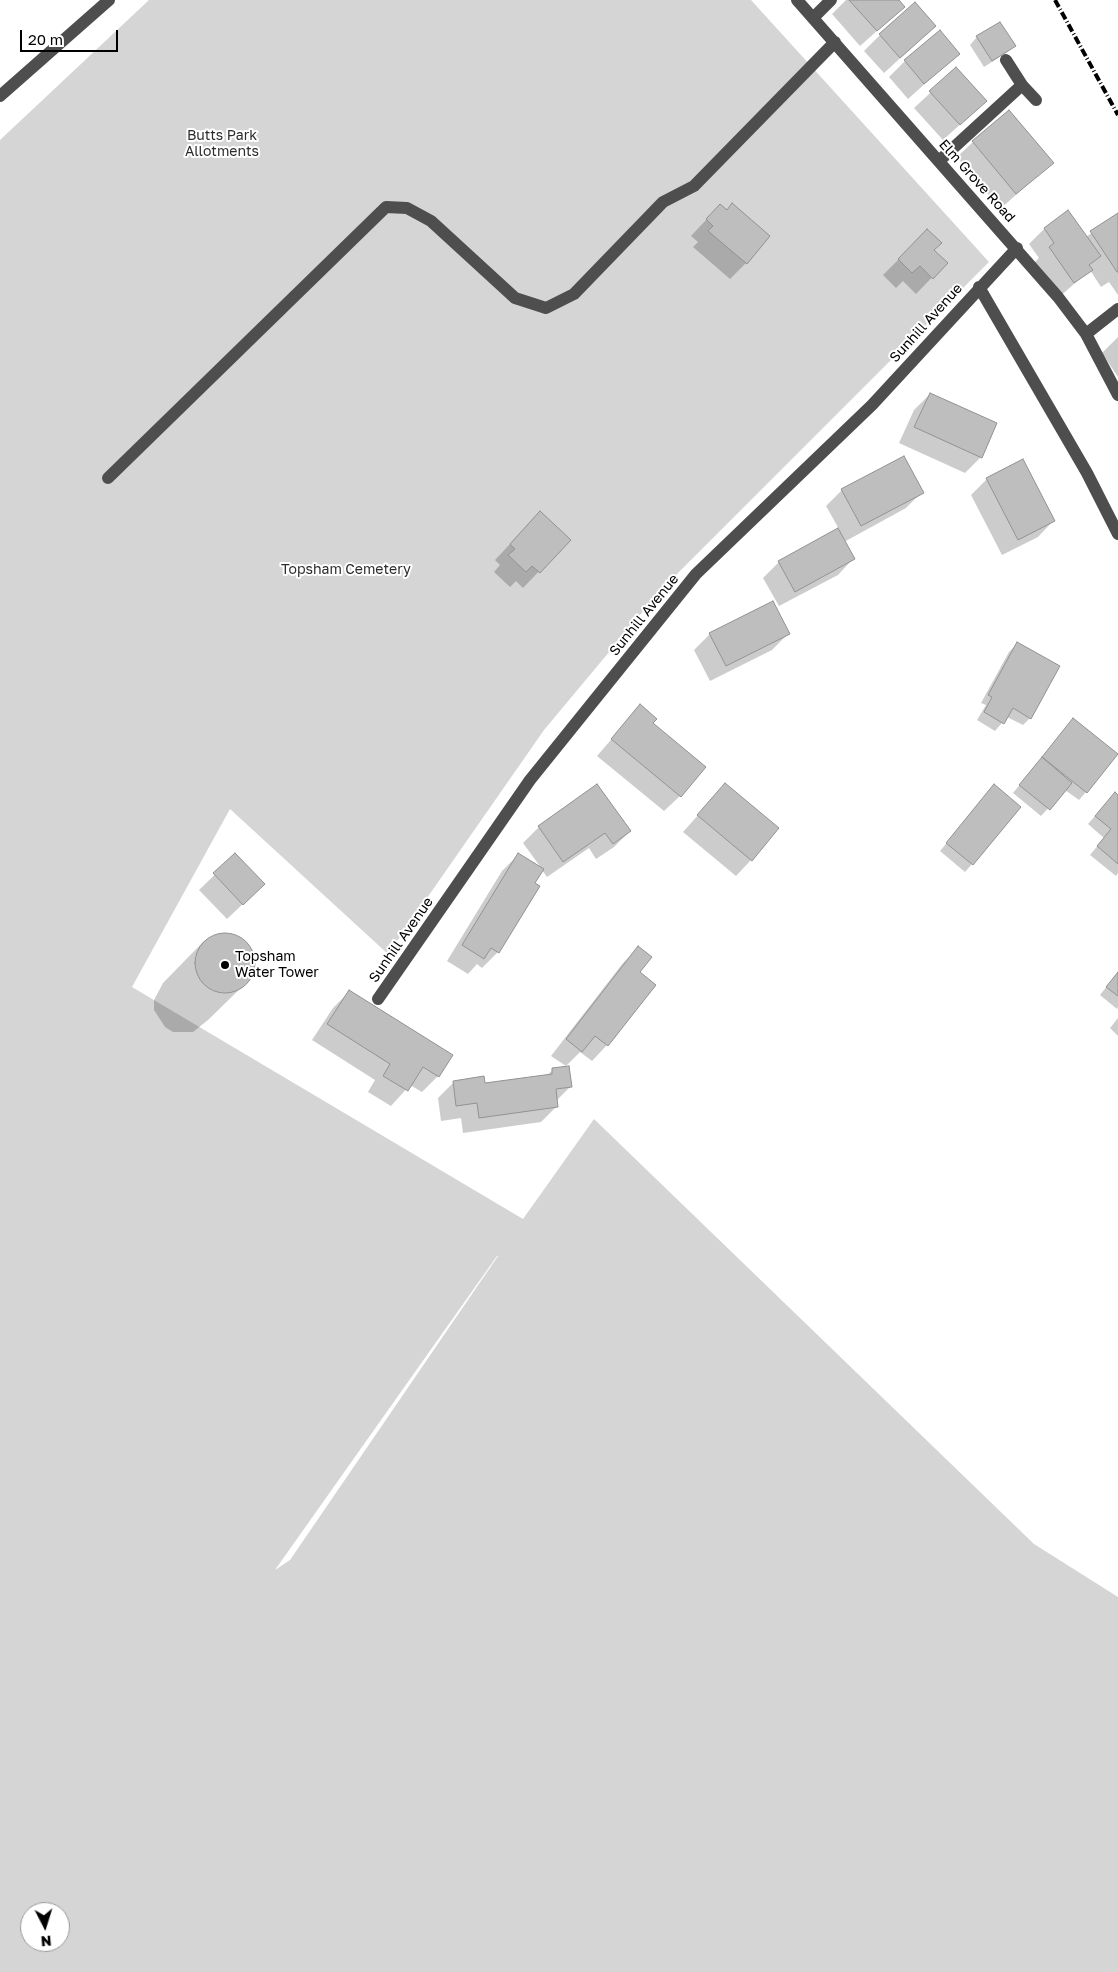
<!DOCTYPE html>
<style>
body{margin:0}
#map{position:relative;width:1118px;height:1972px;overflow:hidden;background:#fff;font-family:"Golos Text",sans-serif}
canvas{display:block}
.north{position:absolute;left:20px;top:1902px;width:50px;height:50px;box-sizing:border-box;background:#fff;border:1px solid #999;border-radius:50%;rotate:175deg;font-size:14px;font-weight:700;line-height:20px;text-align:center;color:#000}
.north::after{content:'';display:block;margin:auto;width:18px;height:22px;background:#000;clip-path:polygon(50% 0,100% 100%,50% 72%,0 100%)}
.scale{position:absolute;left:20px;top:30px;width:98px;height:22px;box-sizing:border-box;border:2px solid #000;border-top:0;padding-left:6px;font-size:15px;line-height:18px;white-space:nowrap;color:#000;-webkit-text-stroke:4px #fff;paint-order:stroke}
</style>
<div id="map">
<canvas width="1118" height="1972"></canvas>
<div class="north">N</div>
<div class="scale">20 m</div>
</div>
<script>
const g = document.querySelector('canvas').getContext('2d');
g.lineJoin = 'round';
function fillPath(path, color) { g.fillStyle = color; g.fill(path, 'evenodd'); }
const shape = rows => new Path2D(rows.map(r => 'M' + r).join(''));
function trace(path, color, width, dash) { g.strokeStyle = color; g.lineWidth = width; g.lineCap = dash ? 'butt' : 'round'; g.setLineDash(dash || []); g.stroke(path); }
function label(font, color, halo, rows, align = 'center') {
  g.font = font + ' "Golos Text",sans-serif'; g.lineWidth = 4; g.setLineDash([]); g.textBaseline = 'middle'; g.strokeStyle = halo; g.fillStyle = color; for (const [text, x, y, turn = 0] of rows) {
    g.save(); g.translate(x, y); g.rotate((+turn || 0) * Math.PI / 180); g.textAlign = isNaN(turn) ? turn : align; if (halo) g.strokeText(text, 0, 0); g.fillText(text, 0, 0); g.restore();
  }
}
fillPath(shape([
 [149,0,751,0,989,262,660,591,544,730,388,954,230,809,132,987,523,1219,594,1119,1034,1544,1118,1597,1118,1972,0,1972,0,140],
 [498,1256,290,1560,275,1570,497,1256],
 [30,1912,60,1912,60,1942,30,1942]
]), '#d5d5d5');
fillPath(shape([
 [846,0,897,0,887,22,860,46,832,14],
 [880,35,919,41,884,73,864,51],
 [977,37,1014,46,1006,53,984,67,970,45],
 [958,54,908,99,889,77,905,61],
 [956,69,986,101,943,140,914,108],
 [973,142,1052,163,1000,209,957,157],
 [720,205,746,263,730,279,693,247,698,242,691,236],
 [1118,214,1118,295,1109,282,1101,287,1090,270,1058,298,1034,263,1039,258,1029,244,1044,229,1086,237],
 [927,231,933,250,946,263,916,294,903,281,896,288,883,275],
 [1118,337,1118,377,1102,353],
 [930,394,981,457,965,473,899,443,914,410],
 [987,479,1053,521,1038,537,1002,555,971,495],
 [842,490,922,492,906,508,844,542,853,559,838,575,779,606,763,578,779,562,839,529,826,506],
 [525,528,569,540,523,588,516,581,510,587,494,572,500,565,495,560],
 [710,634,788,634,772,650,710,681,694,650],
 [1017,644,1030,718,1023,725,1007,717,995,731,977,720,986,705,981,703,1009,652],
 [640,706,680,796,664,811,597,756],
 [1073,720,1086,792,1079,800,1065,790,1041,816,1013,793],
 [725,785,751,860,736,876,683,832],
 [597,786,630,831,614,847,596,859,589,848,547,877,542,870,498,952,482,968,477,964,468,974,447,961,502,871,518,855,542,869,523,843,539,827],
 [987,794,972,864,965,872,940,851],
 [1118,797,1118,873,1116,876,1090,855,1104,838,1088,824,1107,802],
 [235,855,247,900,227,919,199,890],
 [221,934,240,937,247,943,254,961,250,979,208,1020,193,1032,173,1032,165,1027,154,1010,154,1000,163,983,204,941],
 [638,948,638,973,607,1045,592,1061,580,1052,566,1066,551,1056,623,963],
 [1118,972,1118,1007,1117,1009,1100,995],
 [349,992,438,1076,422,1092,410,1085,391,1106,368,1092,375,1080,312,1040,333,1008],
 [1118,1018,1118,1036,1110,1028],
 [553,1070,571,1086,556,1101,556,1107,541,1122,463,1133,461,1118,441,1121,438,1098,454,1082,484,1084,546,1076]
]), '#0003');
const building = shape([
 [849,0,899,0,905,7,877,31,849,0],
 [915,2,936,26,900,58,879,34,915,2],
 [1000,22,1016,46,992,61,976,36,1000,22],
 [940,30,960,54,924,84,904,60,940,30],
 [956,67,987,101,960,125,929,91,956,67],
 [1009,110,1054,163,1016,194,972,141,1009,110],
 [732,203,770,236,747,264,708,231,713,226,706,219,720,204,727,210,732,203],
 [1068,210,1101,256,1089,265,1093,270,1074,283,1049,247,1054,243,1044,228,1068,210],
 [1118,213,1118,272,1117,272,1090,231,1118,213],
 [927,229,942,243,934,250,948,263,933,279,920,266,912,273,898,259,927,229],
 [930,393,997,423,982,458,914,427,930,393],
 [904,456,924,493,861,526,841,489,904,456],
 [1023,459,1055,521,1018,540,986,478,1023,459],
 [540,511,571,540,540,573,532,566,526,572,508,555,515,549,510,544,540,511],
 [838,528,855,559,795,592,778,561,838,528],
 [773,601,790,634,726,666,709,633,773,601],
 [1017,642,1060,666,1031,719,1013,708,1004,724,984,712,992,697,988,695,1017,642],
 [640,704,657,719,653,723,706,767,681,797,611,739,640,704],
 [1073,718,1118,754,1087,793,1042,757,1073,718],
 [1042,757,1072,783,1050,810,1019,785,1042,757],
 [725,783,779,828,752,861,697,815,725,783],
 [597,784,631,831,613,844,605,833,563,862,538,826,597,784],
 [994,784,1021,807,973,865,946,843,994,784],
 [1115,792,1118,795,1118,864,1097,846,1111,829,1095,816,1115,792],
 [235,853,265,884,243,905,213,873,235,853],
 [518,853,544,869,535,883,540,886,499,953,491,948,484,959,462,945,518,853],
 '195 963a30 30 0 1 1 60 0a30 30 0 1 1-60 0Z',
 [638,946,652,957,640,972,656,985,608,1046,595,1036,582,1052,566,1039,638,946],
 [1118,972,1118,996,1106,987,1118,972],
 [349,990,453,1055,439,1077,423,1067,408,1091,383,1076,390,1064,327,1024,349,990],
 [569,1066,572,1087,556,1089,558,1107,479,1118,477,1103,456,1106,453,1081,484,1076,485,1083,552,1074,552,1068,569,1066]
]);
fillPath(building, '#bebebe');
trace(building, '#929292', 1);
trace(shape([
 [797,0,1058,297,1086,334,1118,395],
 [813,18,831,0],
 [1006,60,1022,85,1036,100],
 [0,96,109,0],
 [939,161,1022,85],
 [979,287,1087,473,1118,534],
 [1086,334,1118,309],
 [108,478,386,207,407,208,431,221,515,298,546,308,574,294,663,202,694,186,835,42],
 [378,999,530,780,696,574,872,405,1017,248]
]), '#4e4e4e', 12);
trace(shape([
 [1055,0,1118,115]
]), '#000', 4, [8, 2.5, 1, 2.5]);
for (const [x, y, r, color] of [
 [225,965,5,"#000"]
]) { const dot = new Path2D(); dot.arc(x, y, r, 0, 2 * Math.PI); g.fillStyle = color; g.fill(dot); trace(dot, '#fff', 2); }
label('14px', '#2c2c2c', '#fff', [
 ["Butts Park",222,136],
 ["Allotments",222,152],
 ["Topsham Cemetery",346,570]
]);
label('14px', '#000', '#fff', [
 ["Elm Grove Road",977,181,48],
 ["Sunhill Avenue",926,323,-48],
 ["Sunhill Avenue",644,615,-51],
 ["Sunhill Avenue",401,940,-55]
]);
label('14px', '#000', '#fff', [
 ["Topsham",235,957],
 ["Water Tower",235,973]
], 'left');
</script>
